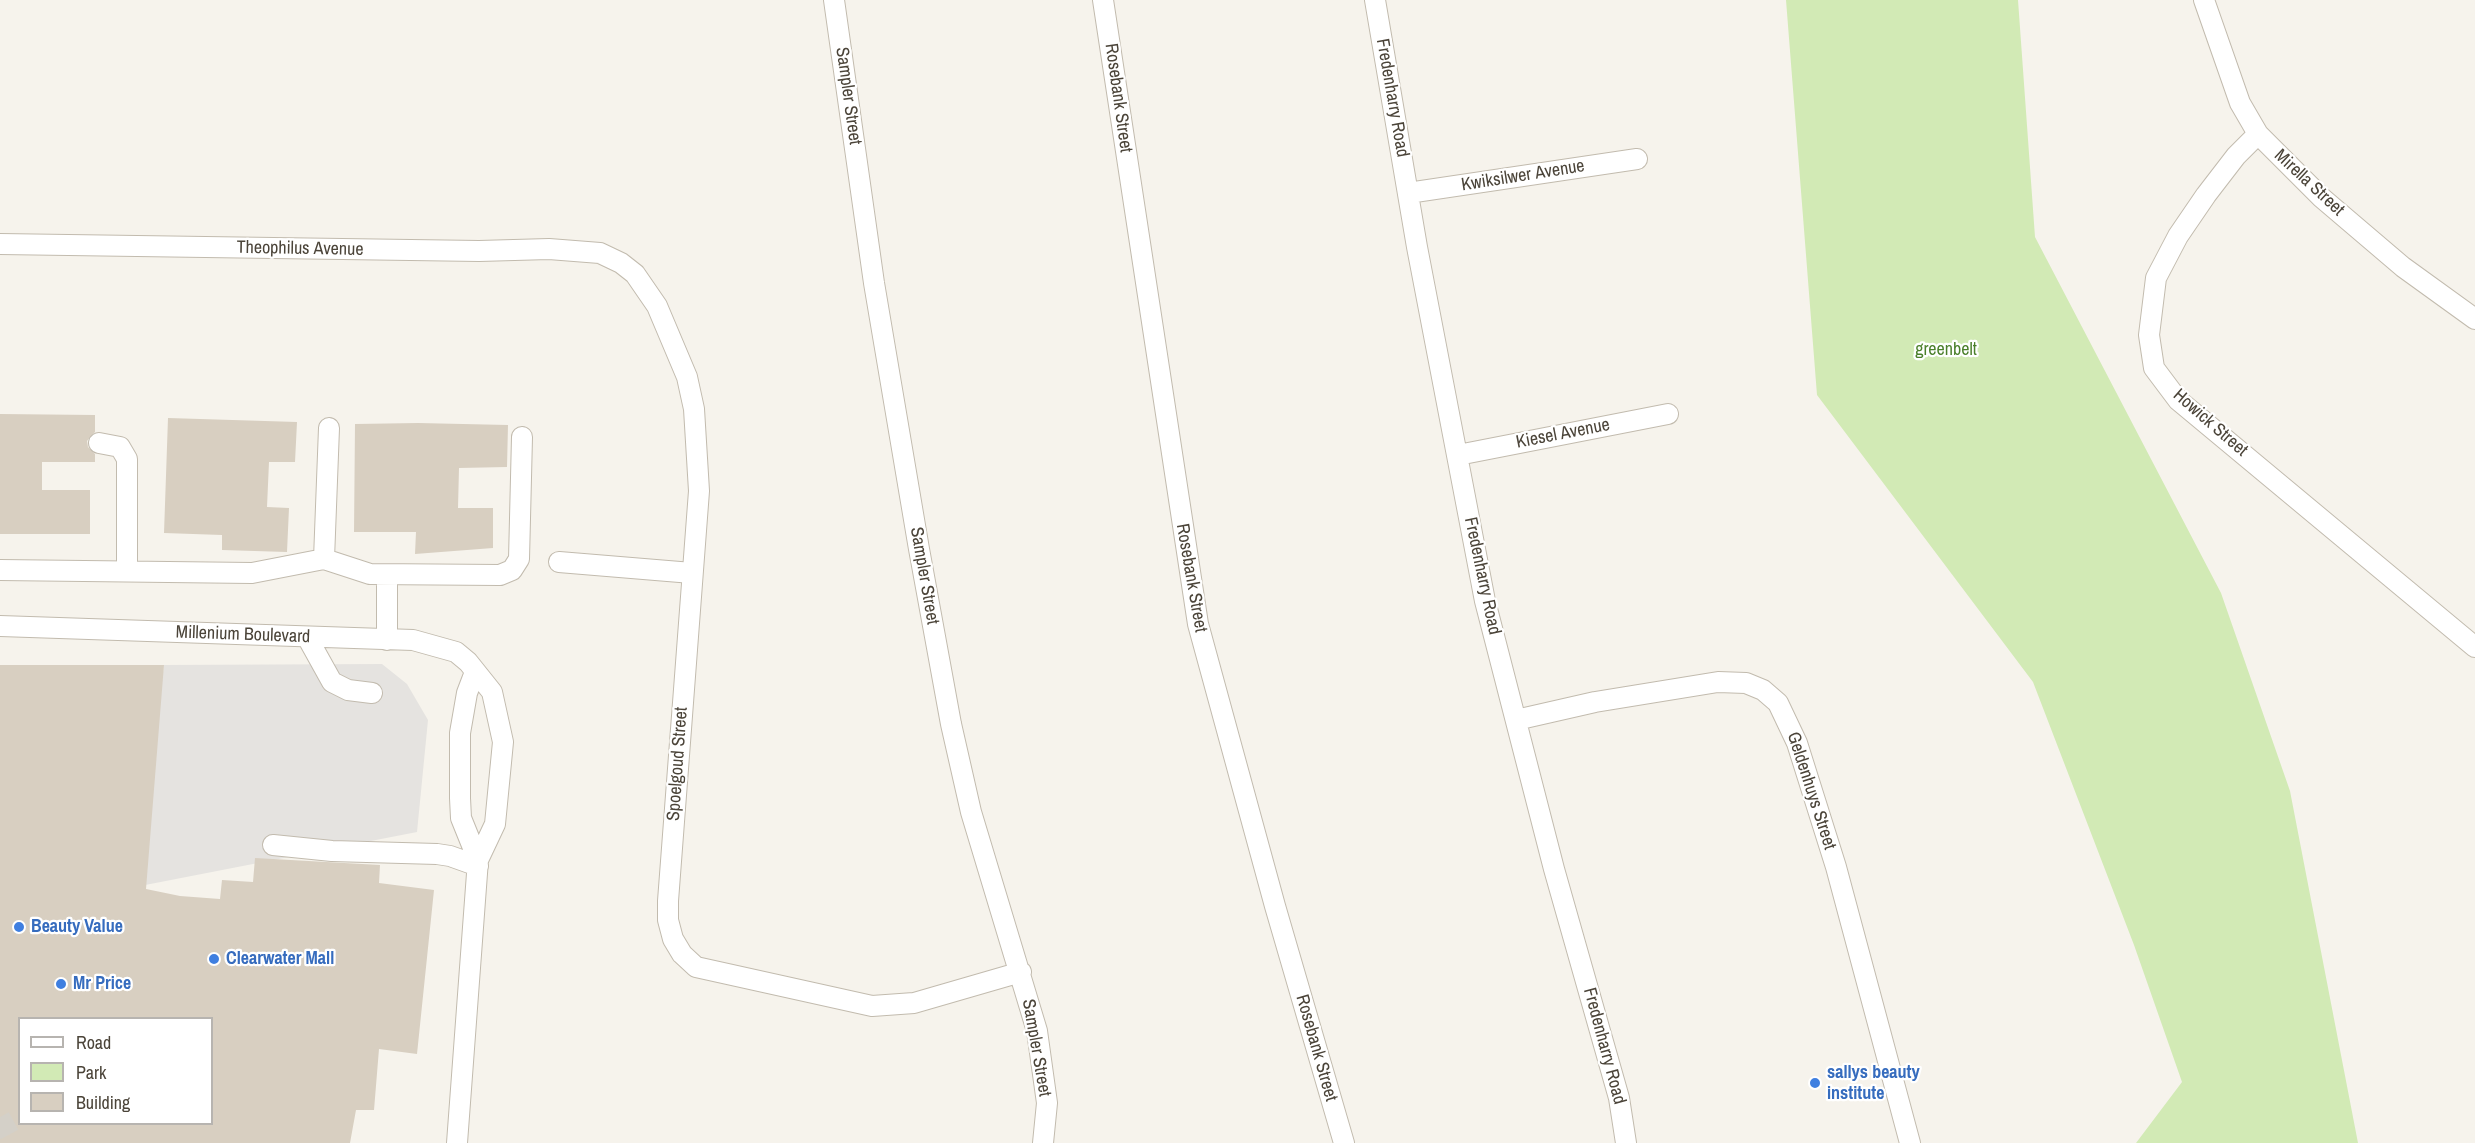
<!DOCTYPE html>
<style>
body{margin:0}
#map{position:relative;width:2475px;height:1143px;overflow:hidden;background:#f6f3ec;font-family:"Archivo Narrow",sans-serif}
canvas{display:block}
.legend{position:absolute;left:18px;top:1017px;width:195px;height:108px;box-sizing:border-box;background:#fff;border:2px solid #b7b4b0;margin:0;padding:8px 10px;list-style:none;font-size:18px;color:#4b4439}
.legend li{display:flex;align-items:center;gap:12px;height:30px}
.legend b{width:30px;border:2px solid #b7b4b0}
</style>
<div id="map">
<canvas width="2475" height="1143"></canvas>
<ul class="legend">
<li><b style="height:8px;background:#fff"></b>Road</li>
<li><b style="height:16px;background:#d2eab5"></b>Park</li>
<li><b style="height:16px;background:#d8cfc1"></b>Building</li>
</ul>
</div>
<script>
const g = document.querySelector('canvas').getContext('2d');
g.lineJoin = 'round';
function fillPath(path, color) { g.fillStyle = color; g.fill(path, 'evenodd'); }
const shape = rows => new Path2D(rows.map(r => 'M' + r).join(''));
function trace(path, color, width, dash) { g.strokeStyle = color; g.lineWidth = width; g.lineCap = dash ? 'butt' : 'round'; g.setLineDash(dash || []); g.stroke(path); }
function label(font, color, halo, rows, align = 'center') {
  g.font = font + ' "Archivo Narrow",sans-serif'; g.lineWidth = 4.5; g.setLineDash([]); g.textBaseline = 'middle'; g.strokeStyle = halo; g.fillStyle = color; for (const [text, x, y, turn = 0] of rows) {
    g.save(); g.translate(x, y); g.rotate((+turn || 0) * Math.PI / 180); g.textAlign = isNaN(turn) ? turn : align; if (halo) g.strokeText(text, 0, 0); g.fillText(text, 0, 0); g.restore();
  }
}
fillPath(shape([
 [1786,0,2018,0,2035,237,2221,593,2290,791,2358,1143,2136,1143,2182,1082,2134,945,2033,682,1817,395]
]), '#d2eab5');
fillPath(shape([
 [382,664,407,684,428,720,417,832,135,887,164,665]
]), '#e5e3e0');
fillPath(shape([
 [0,414,95,415,95,432,87,441,88,447,95,454,95,462,42,462,42,490,90,490,90,534,0,534],
 [168,418,297,422,295,462,269,462,267,507,289,508,287,552,222,550,222,535,164,533],
 [418,423,508,425,507,467,459,468,458,508,493,508,493,548,415,554,416,532,354,532,355,424],
 [0,665,164,665,146,889,180,896,220,899,222,880,253,882,255,858,380,865,379,883,434,890,417,1054,379,1049,374,1110,356,1110,350,1143,0,1143],
 [20,1018,212,1018,212,1124,20,1124]
]), '#d8cfc1');
trace(shape([
 [0,1117,14,1143]
]), '#d4d0c8', 20, [20, 10]);
const minor = shape([
 [834,0,874,283,919,549,951,724,971,812,1037,1031,1047,1103,1043,1143],
 [1103,0,1198,624,1275,906,1344,1143],
 [1375,0,1417,247,1485,601,1554,869,1619,1098,1626,1143],
 [2204,0,2240,103,2258,134,2322,198,2403,267,2475,319],
 [2258,134,2236,156,2206,195,2178,236,2156,278,2149,335,2154,368,2178,400,2475,647],
 [1408,193,1637,159],
 [0,244,479,251,549,249,600,253,621,263,635,274,657,306,687,377,694,409,699,491,668,901,668,920,673,939,682,954,696,967,872,1006,914,1003,1021,972],
 [99,443,120,447,127,459,127,571],
 [1458,455,1668,414],
 [324,559,329,428],
 [559,562,692,573],
 [0,570,252,573,324,559,370,574,500,575,512,570,519,559,522,437],
 [0,626,413,640,456,652,468,662,492,692,503,742,495,824,478,860,457,1143],
 [307,637,332,682,348,690,372,693],
 [387,640,387,575],
 [475,672,467,693,460,733,460,798,461,818,478,860],
 [1516,720,1595,702,1718,682,1746,683,1763,690,1778,703,1797,743,1836,867,1910,1143],
 [273,845,332,851,437,854,450,856,478,866]
]);
trace(minor, '#c2bbae', 22);
trace(minor, '#fff', 20);
for (const [x, y, r, color] of [
 [19,927,6,"#3f7fe0"],
 [214,959,6,"#3f7fe0"],
 [61,984,6,"#3f7fe0"],
 [1815,1083,6,"#3f7fe0"]
]) { const dot = new Path2D(); dot.arc(x, y, r, 0, 2 * Math.PI); g.fillStyle = color; g.fill(dot); trace(dot, '#fff', 2); }
label('18px', '#4b4439', '#fff', [
 ["Sampler Street",848,96,82],
 ["Rosebank Street",1118,98,82],
 ["Fredenharry Road",1392,98,80],
 ["Kwiksilwer Avenue",1523,176,-9],
 ["Mirella Street",2309,183,43],
 ["Theophilus Avenue",300,249,1],
 ["Howick Street",2210,423,41],
 ["Kiesel Avenue",1563,434,-11],
 ["Sampler Street",924,576,80],
 ["Fredenharry Road",1482,576,78],
 ["Rosebank Street",1191,578,80],
 ["Millenium Boulevard",243,635,2],
 ["Spoelgoud Street",678,764,-86],
 ["Geldenhuys Street",1811,791,72],
 ["Fredenharry Road",1604,1046,75],
 ["Sampler Street",1036,1048,80],
 ["Rosebank Street",1316,1048,74]
]);
label('18px', '#4a7f2a', '#fff', [
 ["greenbelt",1946,350]
]);
label('bold 18px', '#366cbe', '#fff', [
 ["Beauty Value",31,927],
 ["Clearwater Mall",226,959],
 ["Mr Price",73,984],
 ["sallys beauty",1827,1073],
 ["institute",1827,1094]
], 'left');
</script>
